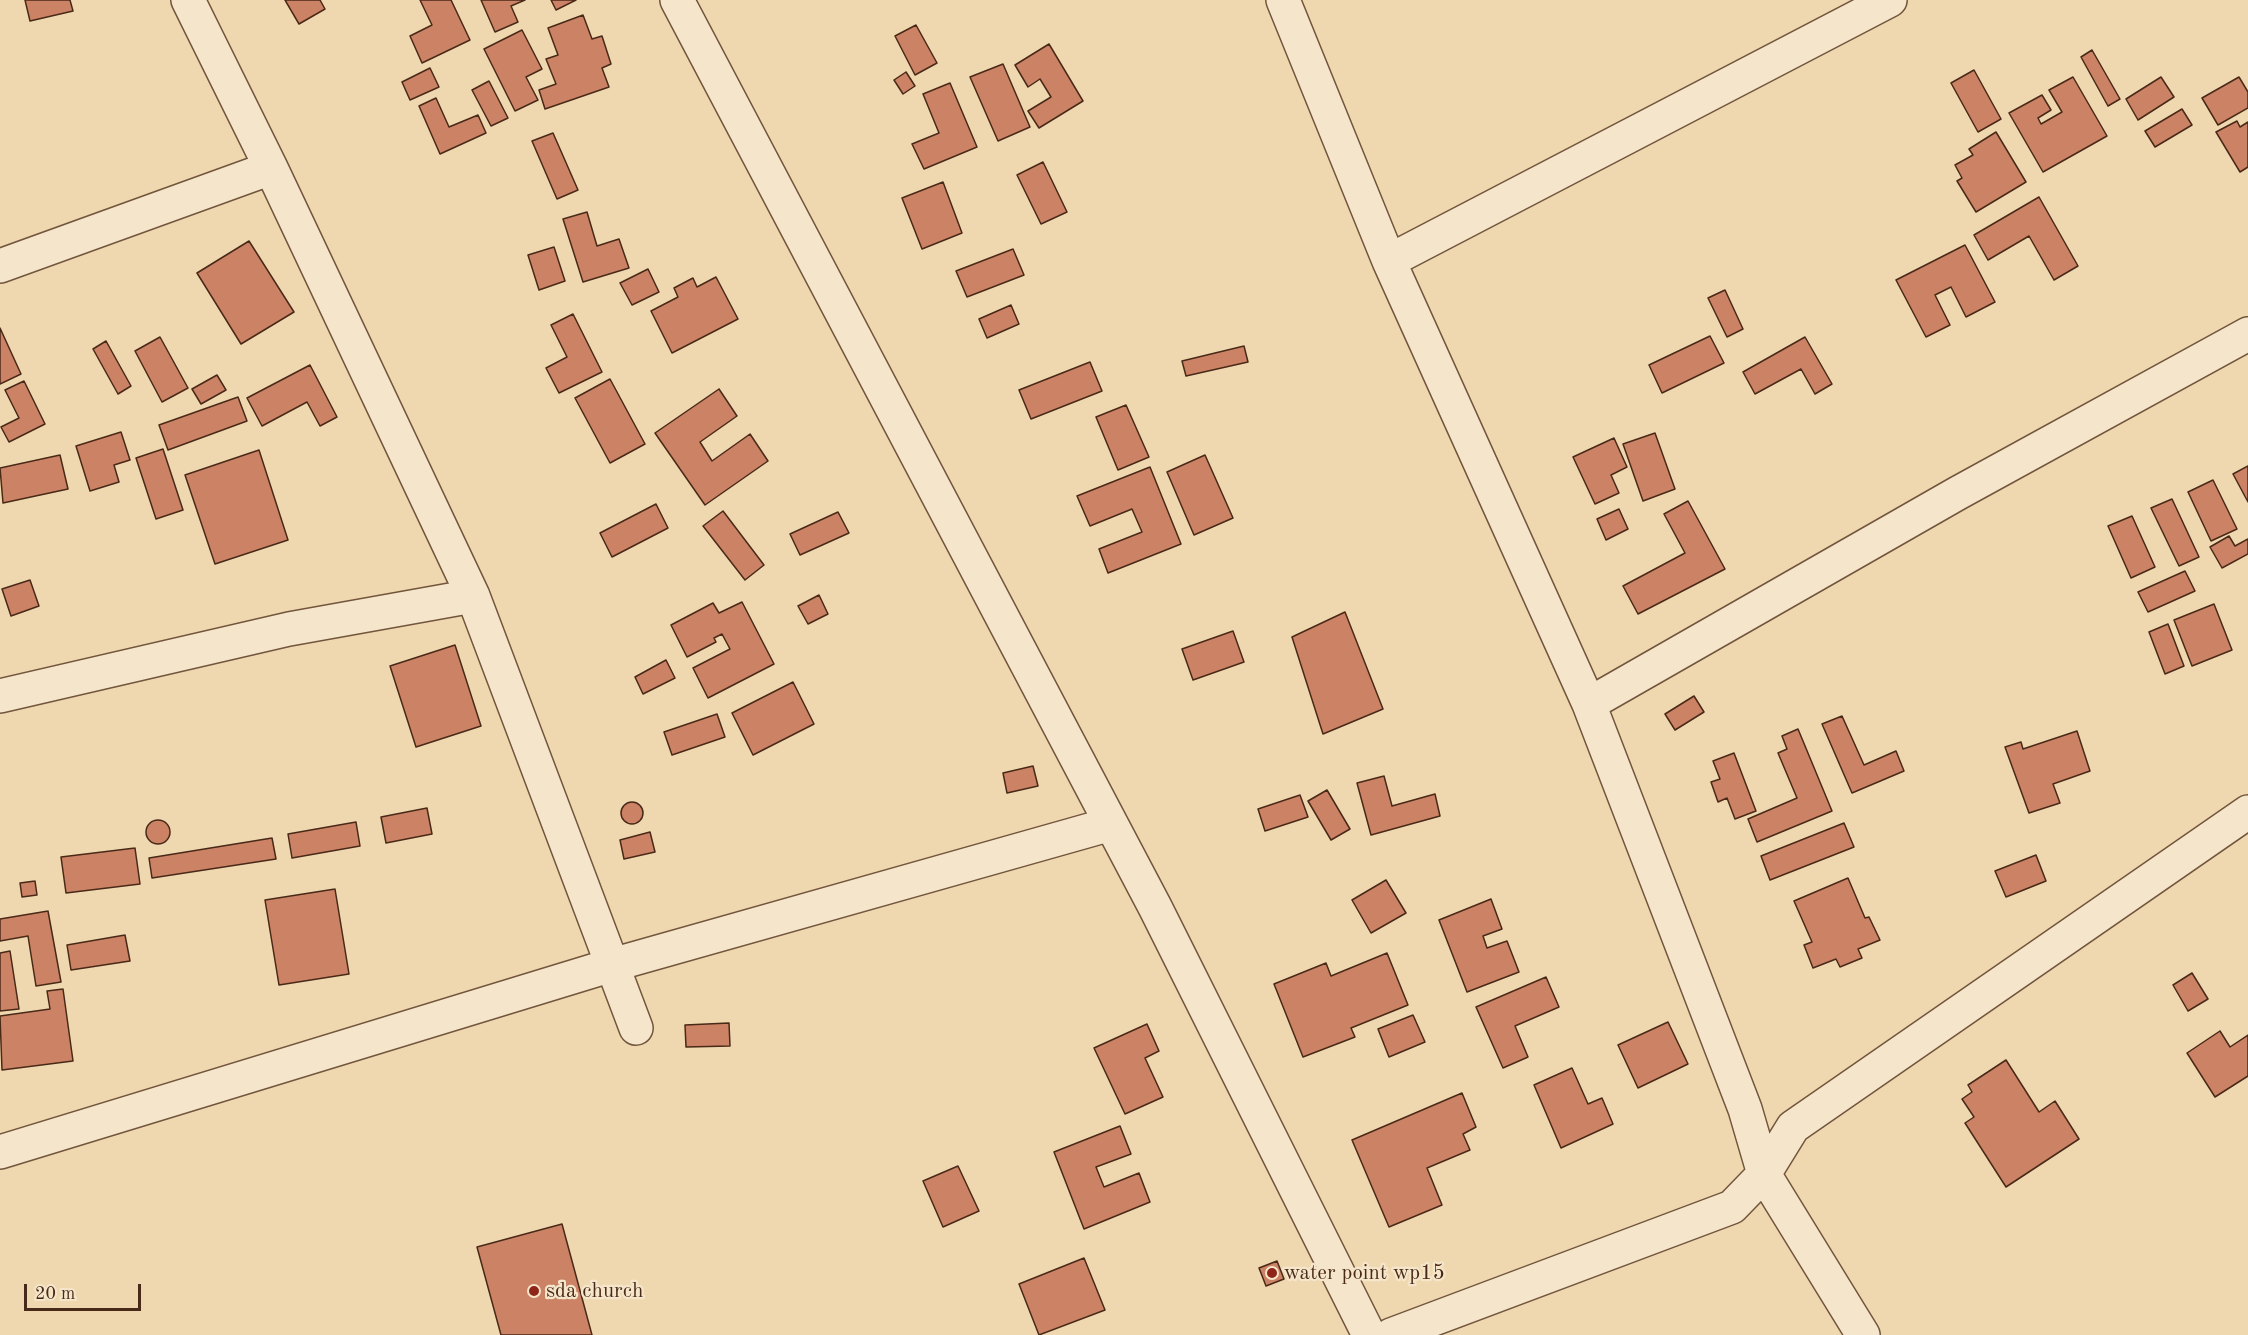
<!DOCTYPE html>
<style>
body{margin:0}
#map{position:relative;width:2248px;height:1335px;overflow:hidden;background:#efd8af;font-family:"Old Standard TT",serif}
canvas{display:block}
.scale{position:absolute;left:24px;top:1284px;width:117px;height:27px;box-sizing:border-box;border:3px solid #492917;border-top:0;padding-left:8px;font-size:18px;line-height:21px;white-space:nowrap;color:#492917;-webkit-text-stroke:4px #f5e6cb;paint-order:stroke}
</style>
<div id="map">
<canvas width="2248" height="1335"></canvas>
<div class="scale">20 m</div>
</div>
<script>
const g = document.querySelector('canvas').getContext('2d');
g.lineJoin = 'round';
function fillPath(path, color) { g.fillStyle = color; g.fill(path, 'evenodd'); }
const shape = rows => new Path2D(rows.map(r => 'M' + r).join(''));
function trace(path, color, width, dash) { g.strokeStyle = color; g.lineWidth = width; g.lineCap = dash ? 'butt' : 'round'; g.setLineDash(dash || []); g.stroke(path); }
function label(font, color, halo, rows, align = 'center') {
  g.font = font + ' "Old Standard TT",serif'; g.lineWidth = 4.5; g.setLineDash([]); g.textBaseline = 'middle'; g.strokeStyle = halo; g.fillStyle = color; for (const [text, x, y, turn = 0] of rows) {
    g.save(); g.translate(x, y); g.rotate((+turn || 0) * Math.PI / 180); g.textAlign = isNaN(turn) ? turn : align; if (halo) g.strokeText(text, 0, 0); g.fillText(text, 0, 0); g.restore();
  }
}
const building = shape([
 [25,0,70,0,73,11,30,21,25,0],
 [285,0,320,0,325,9,299,24,285,0],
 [420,0,451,0,470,40,422,63,410,36,432,25,420,0],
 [481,0,525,0,511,6,518,22,495,32,481,0],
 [551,0,576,0,556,10,551,0],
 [583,15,592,39,602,36,611,64,602,68,609,87,545,109,539,90,556,84,546,59,558,55,548,28,583,15],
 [916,25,937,63,915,75,895,36,916,25],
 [522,30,542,69,526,77,538,100,515,111,484,49,522,30],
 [1049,44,1083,101,1039,128,1028,111,1051,97,1040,79,1028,87,1015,65,1049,44],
 [2092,50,2120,99,2108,106,2081,57,2092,50],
 [1003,64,1030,127,998,141,970,77,1003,64],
 [430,68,439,87,410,100,402,82,430,68],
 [1974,70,2001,119,1978,132,1951,83,1974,70],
 [906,72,915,86,903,94,894,80,906,72],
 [2073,77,2107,136,2043,172,2009,113,2042,95,2051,110,2038,118,2041,124,2062,112,2049,90,2073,77],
 [2161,77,2174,97,2138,120,2126,99,2161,77],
 [2239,77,2248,92,2248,108,2218,125,2202,98,2239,77],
 [489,81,508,118,491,126,472,90,489,81],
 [950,83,977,147,924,169,912,144,939,133,923,94,950,83],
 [436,98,449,127,478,115,486,133,440,154,419,106,436,98],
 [2182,109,2192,125,2155,147,2145,131,2182,109],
 [2237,121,2240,127,2248,122,2248,167,2240,172,2216,132,2237,121],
 [1996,132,2026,182,1976,212,1957,181,1962,178,1955,165,1973,155,1969,149,1996,132],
 [553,133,578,190,557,199,532,141,553,133],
 [1043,162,1067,212,1041,224,1017,175,1043,162],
 [943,182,962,233,922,249,902,198,943,182],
 [2039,197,2078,266,2054,280,2029,236,1988,260,1974,235,2039,197],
 [587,212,597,246,619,239,629,268,583,282,563,219,587,212],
 [249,241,294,312,241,344,197,273,249,241],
 [1965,245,1995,302,1966,317,1951,287,1935,295,1950,325,1926,337,1896,280,1965,245],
 [554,247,565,281,539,290,528,255,554,247],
 [1013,249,1024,275,967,297,956,271,1013,249],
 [648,269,659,292,632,305,620,283,648,269],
 [716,277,738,319,672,353,651,311,678,297,674,288,693,278,697,287,716,277],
 [1725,290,1743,329,1727,337,1708,298,1725,290],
 [1011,305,1019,324,987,338,979,319,1011,305],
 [573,314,602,372,559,393,546,368,567,357,551,325,573,314],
 [0,328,21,374,0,384,0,328],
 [1710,336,1724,363,1662,393,1649,365,1710,336],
 [160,337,188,388,162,402,135,351,160,337],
 [1805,337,1832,384,1815,394,1801,369,1755,394,1743,372,1805,337],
 [106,341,131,386,118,394,93,349,106,341],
 [1244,346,1248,362,1186,376,1182,361,1244,346],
 [1090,362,1102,391,1031,419,1019,390,1090,362],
 [310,365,337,417,320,426,307,402,262,426,247,398,310,365],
 [217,375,226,390,201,404,192,389,217,375],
 [610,379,645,444,610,463,575,398,610,379],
 [24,381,45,424,9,442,1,427,19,418,5,390,24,381],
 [719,389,737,416,700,442,712,461,750,434,768,461,705,505,655,433,719,389],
 [238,397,247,421,168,450,159,425,238,397],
 [1126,405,1149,457,1118,470,1096,417,1126,405],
 [121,432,130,460,114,465,119,482,90,491,76,446,121,432],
 [1655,433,1675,489,1643,501,1623,444,1655,433],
 [1614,438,1627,467,1611,475,1619,493,1595,504,1573,457,1614,438],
 [163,449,183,510,156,519,136,458,163,449],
 [259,450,288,540,215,564,185,475,259,450],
 [60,455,68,489,3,503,0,468,60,455],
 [1205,455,1233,518,1194,535,1167,472,1205,455],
 [2248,466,2248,502,2233,474,2248,466],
 [1150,467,1181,544,1108,573,1099,549,1142,532,1132,509,1090,526,1077,496,1150,467],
 [2213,480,2237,529,2211,541,2188,492,2213,480],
 [2172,499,2199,557,2179,566,2151,508,2172,499],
 [1688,501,1725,569,1638,614,1623,586,1685,553,1664,514,1688,501],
 [656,504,668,528,612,557,600,533,656,504],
 [1619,509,1628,529,1606,540,1597,519,1619,509],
 [723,511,764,565,745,580,703,526,723,511],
 [838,512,849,533,800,555,790,534,838,512],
 [2132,516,2155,567,2131,578,2108,526,2132,516],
 [2229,536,2235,546,2248,539,2248,554,2222,568,2210,547,2229,536],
 [2185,571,2195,591,2148,612,2138,592,2185,571],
 [30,580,39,606,11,616,2,589,30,580],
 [819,595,828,614,808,624,798,606,819,595],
 [742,602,774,664,708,698,693,668,730,649,722,634,714,638,716,642,687,657,671,625,713,603,719,613,742,602],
 [2214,604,2232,650,2192,666,2174,620,2214,604],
 [1345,612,1383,709,1323,734,1292,637,1345,612],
 [2168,624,2184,666,2165,674,2149,632,2168,624],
 [1233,631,1244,662,1193,680,1182,649,1233,631],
 [455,645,481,726,416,747,390,666,455,645],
 [666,660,675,678,643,694,635,677,666,660],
 [793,682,814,724,753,755,732,713,793,682],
 [1694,696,1704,712,1675,730,1665,714,1694,696],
 [717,714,725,737,672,755,664,732,717,714],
 [1842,716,1864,765,1896,751,1904,771,1852,793,1822,724,1842,716],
 [1798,729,1832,811,1757,842,1748,819,1797,798,1778,753,1787,749,1782,736,1798,729],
 [2077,731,2090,771,2053,784,2060,803,2029,813,2005,747,2021,742,2023,749,2077,731],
 [1734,753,1756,811,1735,819,1727,798,1718,802,1711,782,1720,779,1713,761,1734,753],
 [1033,766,1038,786,1007,793,1003,773,1033,766],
 [1384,776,1392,806,1435,794,1440,816,1371,835,1357,783,1384,776],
 [1327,790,1350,829,1331,840,1308,801,1327,790],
 [1300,795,1308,817,1265,831,1258,809,1300,795],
 '621 813a11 11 0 1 1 22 0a11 11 0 1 1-22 0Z',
 [427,808,432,834,386,843,381,817,427,808],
 '146 832a12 12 0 1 1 24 0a12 12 0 1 1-24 0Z',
 [356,822,360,846,292,858,288,834,356,822],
 [1844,823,1854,847,1770,880,1761,856,1844,823],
 [650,832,655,852,624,859,620,840,650,832],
 [272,838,276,859,152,878,149,858,272,838],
 [135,848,140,884,66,893,61,857,135,848],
 [2036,855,2046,881,2006,897,1995,871,2036,855],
 [1848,878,1865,918,1869,917,1880,940,1858,949,1862,958,1840,967,1836,959,1813,968,1804,945,1812,942,1794,901,1848,878],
 [1386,880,1406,913,1371,933,1352,900,1386,880],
 [35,881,37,895,22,897,20,883,35,881],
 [335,889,349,974,279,985,265,900,335,889],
 [1491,899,1502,929,1483,936,1487,948,1507,941,1519,972,1467,992,1439,920,1491,899],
 [48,911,61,982,36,986,28,936,0,941,0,919,48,911],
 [125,935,130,961,71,970,67,945,125,935],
 [10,951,19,1009,0,1011,0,953,10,951],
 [1387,953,1408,1005,1351,1028,1355,1037,1303,1057,1274,984,1326,963,1331,976,1387,953],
 [2192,973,2208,999,2188,1011,2173,985,2192,973],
 [1546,977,1559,1007,1515,1026,1528,1057,1503,1068,1476,1007,1546,977],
 [63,989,73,1061,2,1070,0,1016,50,1009,47,991,63,989],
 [1413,1015,1425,1042,1389,1057,1378,1029,1413,1015],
 [1668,1022,1688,1064,1638,1088,1618,1045,1668,1022],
 [729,1023,730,1046,686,1047,685,1025,729,1023],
 [1147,1024,1159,1051,1145,1058,1163,1097,1125,1114,1094,1048,1147,1024],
 [2220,1031,2230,1047,2248,1035,2248,1076,2215,1097,2187,1053,2220,1031],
 [2006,1060,2039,1112,2055,1101,2079,1139,2006,1187,1965,1123,1974,1117,1962,1099,1972,1092,1968,1085,2006,1060],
 [1572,1068,1588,1104,1602,1098,1613,1124,1561,1148,1534,1085,1572,1068],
 [1462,1093,1476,1127,1463,1134,1470,1150,1427,1168,1442,1205,1389,1227,1352,1140,1462,1093],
 [1120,1126,1131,1154,1096,1167,1104,1187,1139,1173,1150,1202,1084,1229,1054,1152,1120,1126],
 [958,1166,979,1211,943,1227,923,1181,958,1166],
 [562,1224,592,1335,501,1335,477,1247,562,1224],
 [1084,1258,1105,1310,1039,1335,1019,1284,1084,1258],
 [1277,1261,1284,1279,1266,1286,1259,1268,1277,1261]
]);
fillPath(building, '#cc8265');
trace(building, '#492917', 1.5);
const minor = shape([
 [188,0,271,168,473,596,636,1028],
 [677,0,1155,907,1369,1335],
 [1283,0,1389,261,1589,704,1745,1109,1764,1174,1863,1335],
 [1389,261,1890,0],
 [0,266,271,168],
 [0,696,289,629,473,596],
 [1589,704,1958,493,2248,334],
 [0,1152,612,965,1111,824],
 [1391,1335,1732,1207,1764,1174,1793,1127,2248,812]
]);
trace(minor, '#72553d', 36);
trace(minor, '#f5e6cb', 33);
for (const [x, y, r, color] of [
 [1272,1273,6,"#8f2418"],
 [534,1291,6,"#8f2418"]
]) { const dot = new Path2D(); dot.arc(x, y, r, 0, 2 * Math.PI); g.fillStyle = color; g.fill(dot); trace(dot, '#f5e6cb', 2); }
label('21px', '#492917', '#f5e6cb', [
 ["water point wp15",1284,1273],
 ["sda church",546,1291]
], 'left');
</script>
